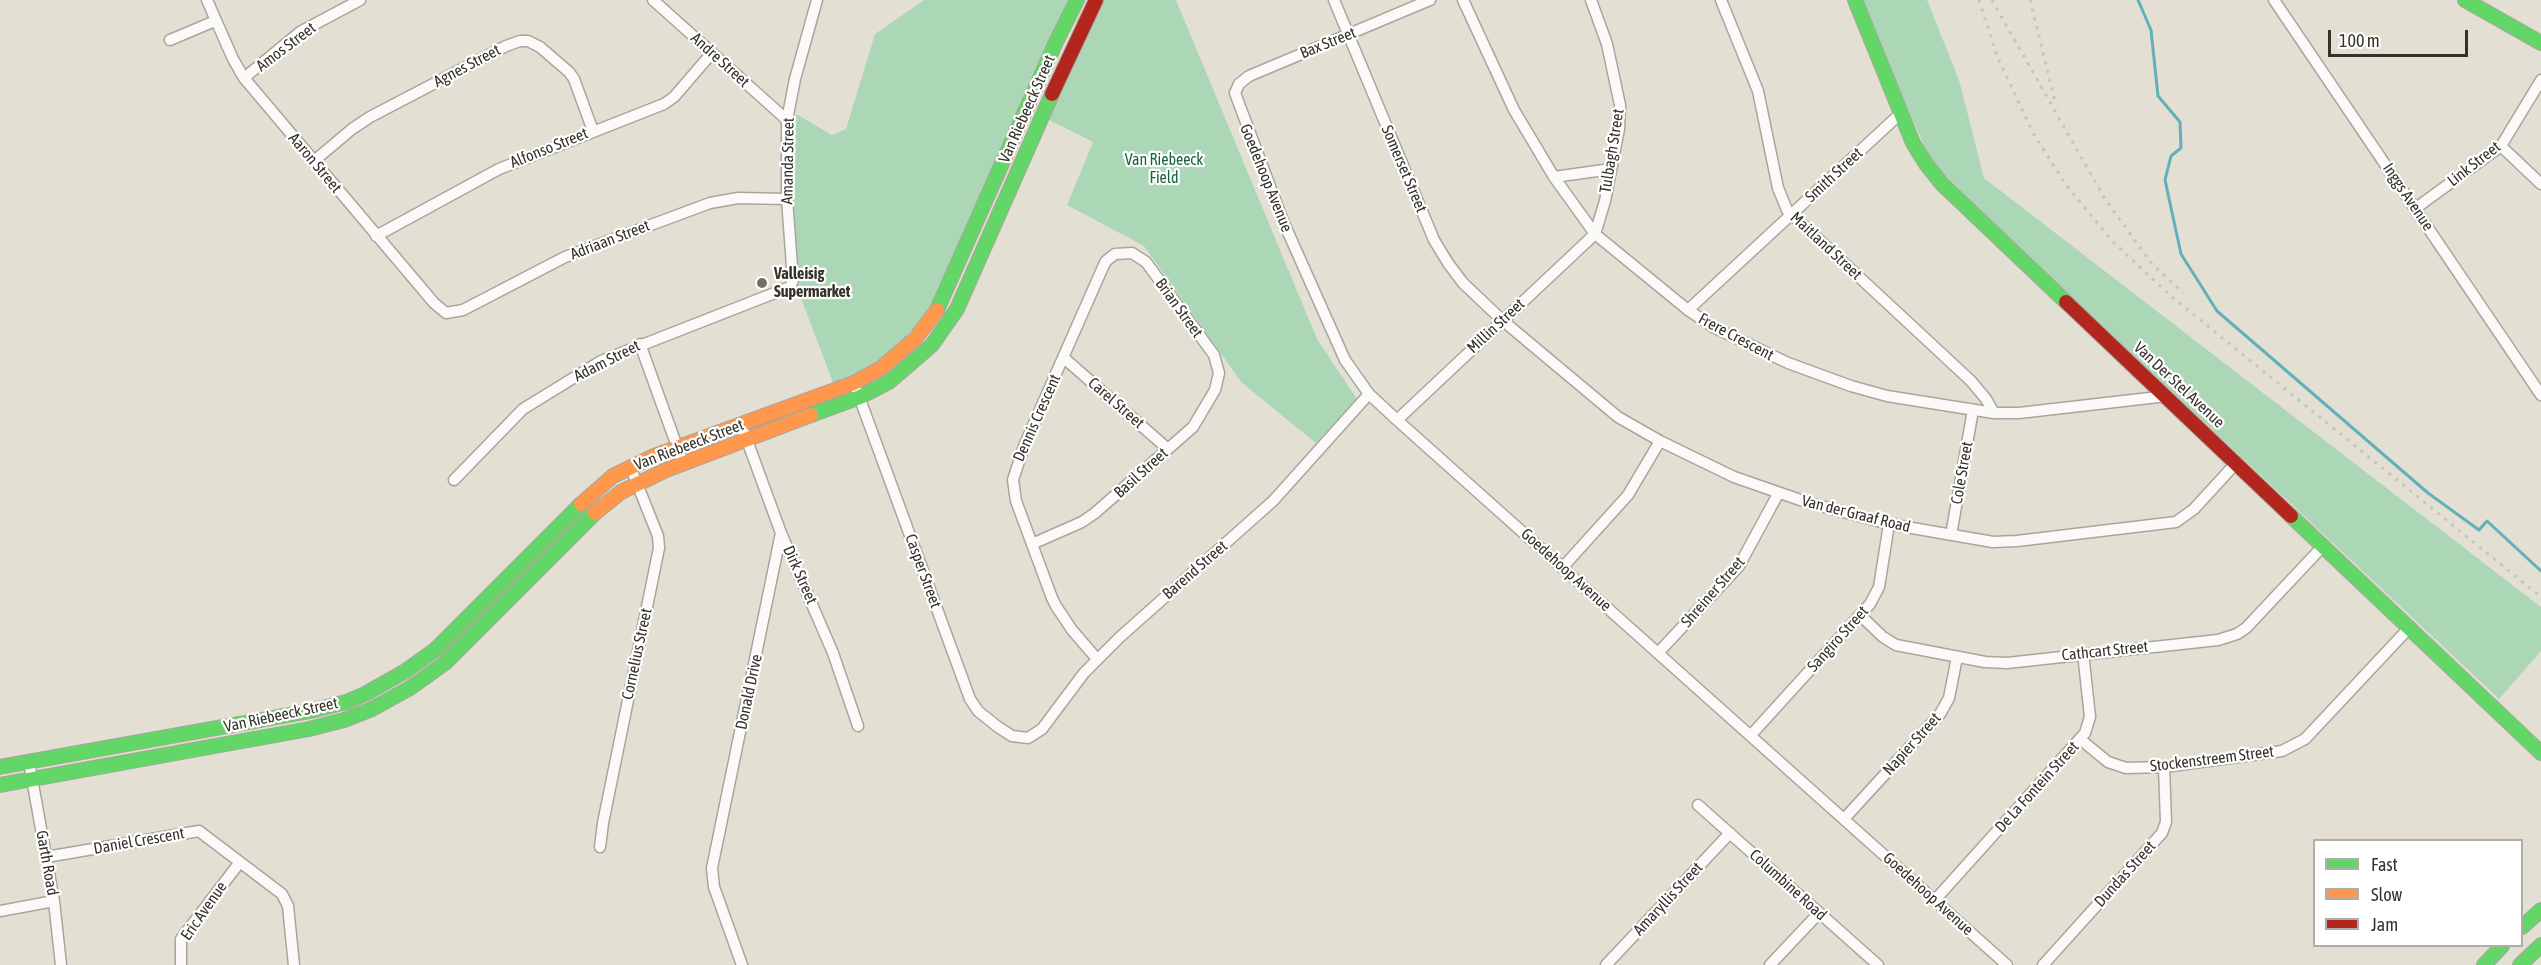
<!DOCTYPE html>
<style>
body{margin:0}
#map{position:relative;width:2541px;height:965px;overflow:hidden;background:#e3e0d3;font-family:"Asap Condensed",sans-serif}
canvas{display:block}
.legend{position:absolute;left:2313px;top:839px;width:210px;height:108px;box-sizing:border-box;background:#fff;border:2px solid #aeada9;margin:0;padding:8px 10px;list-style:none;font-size:18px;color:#353229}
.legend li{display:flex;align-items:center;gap:12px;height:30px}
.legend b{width:30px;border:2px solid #aeada9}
.scale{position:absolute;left:2328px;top:30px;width:140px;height:27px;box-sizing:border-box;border:3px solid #353229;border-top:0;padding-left:8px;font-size:18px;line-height:21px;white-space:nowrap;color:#353229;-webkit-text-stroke:4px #fff;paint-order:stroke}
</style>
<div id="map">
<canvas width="2541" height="965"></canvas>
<ul class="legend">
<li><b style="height:8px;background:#63d668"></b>Fast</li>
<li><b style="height:8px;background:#ff974d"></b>Slow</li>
<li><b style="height:8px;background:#b3261e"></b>Jam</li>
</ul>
<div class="scale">100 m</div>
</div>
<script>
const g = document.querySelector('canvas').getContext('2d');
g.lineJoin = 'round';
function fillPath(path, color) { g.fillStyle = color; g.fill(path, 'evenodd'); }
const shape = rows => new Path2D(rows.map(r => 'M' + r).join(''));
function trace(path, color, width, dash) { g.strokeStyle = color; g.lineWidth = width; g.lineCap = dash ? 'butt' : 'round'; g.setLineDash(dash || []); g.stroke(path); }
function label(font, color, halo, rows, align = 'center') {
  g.font = font + ' "Asap Condensed",sans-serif'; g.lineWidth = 4.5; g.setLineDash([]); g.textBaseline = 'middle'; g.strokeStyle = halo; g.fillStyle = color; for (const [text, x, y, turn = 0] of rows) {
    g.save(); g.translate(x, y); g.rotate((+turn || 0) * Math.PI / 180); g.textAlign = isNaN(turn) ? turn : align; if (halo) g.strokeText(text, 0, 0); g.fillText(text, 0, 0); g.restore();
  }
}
fillPath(shape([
 [924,0,1068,0,931,311,890,353,851,378,834,385,797,288,793,199,796,114,832,135,846,129,875,34],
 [1103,0,1176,0,1317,339,1357,399,1316,443,1242,383,1144,246,1067,205,1093,142,1047,119,1097,9],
 [1857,0,1927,0,1959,80,1984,178,2541,607,2541,651,2499,699,1994,225,1932,162]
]), '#acd7b7');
trace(shape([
 [2138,0,2151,30,2158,96,2180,122,2181,148,2171,156,2165,180,2181,254,2217,311,2428,493,2479,530,2487,521,2541,571]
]), '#63b0bb', 3);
const street = shape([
 [207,0,233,59,244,78,434,303,446,313,463,310,565,257,710,203,738,198,787,199],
 [653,0,787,120],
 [1334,0,1434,240,1448,263,1463,283,1502,320,1618,417,1660,441,1734,477,1809,503,1889,524,1993,542,2017,541,2176,522,2194,509,2237,462],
 [1430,0,1249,76,1239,84,1235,93,1283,221,1345,360,1369,394,1397,420,2007,965],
 [1463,0,1514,110,1554,177,1595,234,1688,310,1715,328,1788,363,1851,386,1887,396,1994,413,2019,413,2167,396],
 [1721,0,1758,91,1778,188,1787,210,1971,381,1986,399,1994,413],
 [2274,0,2541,395],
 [170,40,215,21],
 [244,78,300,32,360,0],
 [2501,146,2541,184],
 [314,161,352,129,370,117,506,46,520,41,528,41,540,47,569,72,574,79,593,131],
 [1554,177,1611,169],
 [2416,208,2501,146,2541,80],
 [376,236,499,169,664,104,674,97,711,54],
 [1688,310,1901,113],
 [640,344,683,463],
 [1064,358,1168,449],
 [857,391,970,699,978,711,998,727,1012,736,1028,738,1042,729,1084,673,1120,637,1273,501,1369,394],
 [1397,420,1595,234,1605,201,1619,129,1620,105,1607,44,1591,0],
 [741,424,781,533,833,653,858,726],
 [454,480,523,409,601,361,790,287,793,280,787,199,787,120,795,79,817,0],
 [1951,535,1973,410],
 [1032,544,1082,522,1095,513,1193,427,1215,390,1219,373,1214,355,1146,262,1132,253,1115,254,1106,261,1103,267,1024,446,1013,480,1016,501,1052,598,1056,606,1072,630,1097,659],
 [1563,567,1628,495,1660,441],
 [1861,616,1883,637,1896,645,1985,662,2007,663,2218,640,2237,634,2246,628,2324,545],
 [1658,653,1739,566,1778,494],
 [1751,735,1870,604,1879,587,1889,524],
 [2080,739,2108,762,2126,768,2164,767,2282,751,2305,739,2410,627],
 [29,762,54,901,61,965],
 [1698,805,1878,965],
 [1844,819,1940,714,1949,698,1957,657],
 [600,847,603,823,659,548,658,536,630,466],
 [46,857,199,831,282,894,288,906,294,965],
 [1935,900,2085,733,2090,717,2083,653],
 [0,911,54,901],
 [181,965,181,939,240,862],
 [742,965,714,887,712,868,781,533],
 [1606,965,1730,833],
 [1770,965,1819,913],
 [2043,965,2162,833,2166,822,2164,767]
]);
const fast = shape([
 [1855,0,1913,143,1926,164,1942,184,2066,302],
 [2465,0,2541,43],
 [937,310,1056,42,1077,0],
 [811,415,860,397,889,382,932,345,957,309,1052,94],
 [2291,516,2541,753],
 [0,767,311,711,346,702,365,694,404,672,435,650,581,504],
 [0,785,309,729,344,720,372,709,410,688,445,663,595,513],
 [2522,927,2541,910],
 [2484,965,2502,946],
 [2520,965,2541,945]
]);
const slow = shape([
 [581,504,613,476,654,456,854,383,881,368,916,338,937,310],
 [595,513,621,492,666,470,811,415]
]);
const jam = shape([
 [1052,94,1096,0],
 [2066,302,2291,516]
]);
trace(street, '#a8a69c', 13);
trace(fast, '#a8a69c', 16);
trace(slow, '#a8a69c', 16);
trace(jam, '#a8a69c', 16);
trace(street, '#fbfaf8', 10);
trace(fast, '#63d668', 14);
trace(slow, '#ff974d', 14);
trace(jam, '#b3261e', 14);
trace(shape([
 [1979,0,1997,56,2033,133,2066,185,2113,242,2172,297,2541,597],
 [1992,0,2105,199,2152,264,2183,293],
 [2030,0,2056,105]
]), '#c5c4c0', 3, [3, 6]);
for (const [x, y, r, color] of [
 [762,283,6,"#726f64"]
]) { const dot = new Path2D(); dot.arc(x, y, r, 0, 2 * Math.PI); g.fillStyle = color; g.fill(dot); trace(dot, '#fff', 2); }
label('16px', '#353229', '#fff', [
 ["Bax Street",1328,43,-22],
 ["Amos Street",286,47,-37],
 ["Andre Street",720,60,42],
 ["Agnes Street",467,66,-28],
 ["Van Riebeeck Street",1027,109,-66],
 ["Alfonso Street",549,148,-22],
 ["Tulbagh Street",1612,151,-81],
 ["Amanda Street",788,161,-89],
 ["Aaron Street",315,163,50],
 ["Link Street",2474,164,-38],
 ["Somerset Street",1404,169,67],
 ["Smith Street",1834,175,-43],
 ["Goedehoop Avenue",1266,178,68],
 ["Inggs Avenue",2408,197,56],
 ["Adriaan Street",610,240,-21],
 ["Maitland Street",1826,246,43],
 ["Brian Street",1179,308,54],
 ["Millin Street",1496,326,-43],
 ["Frere Crescent",1736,337,28],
 ["Adam Street",607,361,-27],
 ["Van Der Stel Avenue",2179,385,43],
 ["Carel Street",1116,403,41],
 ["Dennis Crescent",1037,418,-66],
 ["Van Riebeeck Street",689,445,-21],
 ["Basil Street",1141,473,-42],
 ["Cole Street",1962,473,-80],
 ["Van der Graaf Road",1856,514,14],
 ["Barend Street",1195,570,-41],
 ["Goedehoop Avenue",1566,570,42],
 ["Casper Street",923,571,70],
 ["Dirk Street",800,575,66],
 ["Shreiner Street",1713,592,-49],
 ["Sangiro Street",1838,639,-48],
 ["Cathcart Street",2105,651,-6],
 ["Cornelius Street",637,654,-78],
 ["Donald Drive",749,692,-78],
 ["Van Riebeeck Street",281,715,-12],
 ["Napier Street",1912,744,-48],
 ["Stockenstreem Street",2212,759,-7],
 ["De La Fontein Street",2037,787,-48],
 ["Daniel Crescent",139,841,-10],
 ["Garth Road",47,863,80],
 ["Dundas Street",2125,874,-48],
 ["Columbine Road",1788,885,42],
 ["Goedehoop Avenue",1928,894,42],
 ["Amaryllis Street",1668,899,-47],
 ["Eric Avenue",204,911,-55]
]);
label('16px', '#19633f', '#fff', [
 ["Van Riebeeck",1164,160],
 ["Field",1164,178]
]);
label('bold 16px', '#353229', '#fff', [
 ["Valleisig",774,274],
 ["Supermarket",774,292]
], 'left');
</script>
